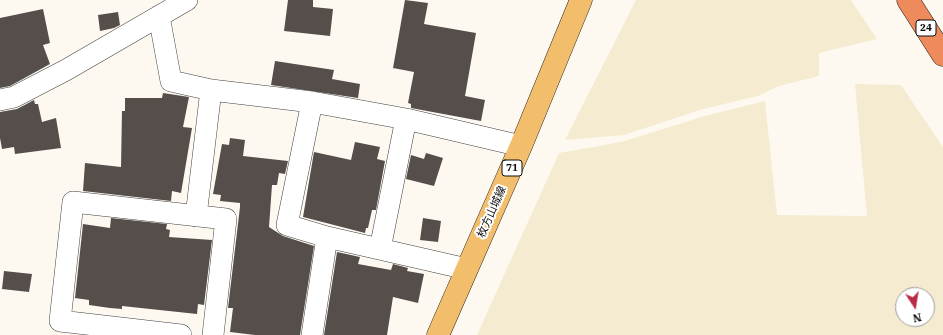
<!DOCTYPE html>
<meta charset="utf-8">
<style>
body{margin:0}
#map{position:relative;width:943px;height:335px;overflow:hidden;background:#fef9f0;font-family:"IBM Plex Serif",serif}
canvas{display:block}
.north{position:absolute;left:895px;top:287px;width:40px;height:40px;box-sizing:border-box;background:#fff;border:1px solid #9f9f9f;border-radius:50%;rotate:168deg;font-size:11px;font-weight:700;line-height:16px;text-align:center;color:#0e0e0e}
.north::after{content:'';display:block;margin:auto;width:14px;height:18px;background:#ba2b47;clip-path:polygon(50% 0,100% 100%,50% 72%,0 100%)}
</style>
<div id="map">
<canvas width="943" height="335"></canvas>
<div class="north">N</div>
</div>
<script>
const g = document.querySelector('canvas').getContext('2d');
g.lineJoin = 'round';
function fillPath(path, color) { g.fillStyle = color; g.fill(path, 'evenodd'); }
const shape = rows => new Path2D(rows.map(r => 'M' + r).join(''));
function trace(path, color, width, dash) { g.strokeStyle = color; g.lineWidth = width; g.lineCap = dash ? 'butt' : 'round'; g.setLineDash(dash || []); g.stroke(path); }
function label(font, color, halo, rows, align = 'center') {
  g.font = font + ' "IBM Plex Serif","Noto Sans JP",serif'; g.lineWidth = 4; g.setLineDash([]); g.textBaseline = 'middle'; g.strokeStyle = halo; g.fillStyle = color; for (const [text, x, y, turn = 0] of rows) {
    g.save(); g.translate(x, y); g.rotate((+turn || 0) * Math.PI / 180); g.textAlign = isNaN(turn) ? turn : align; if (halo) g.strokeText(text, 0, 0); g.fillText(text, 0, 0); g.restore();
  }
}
fillPath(shape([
 [636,0,851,0,877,39,819,53,819,76,779,86,758,96,703,109,624,135,565,140],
 [855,84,901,85,943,147,943,335,477,335,559,153,621,142,705,116,765,101,777,215,867,216],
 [903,295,927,295,927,319,903,319]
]), '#f4ebd1');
fillPath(shape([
 [288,0,313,0,313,7,333,9,330,36,284,31],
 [405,0,428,3,424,24,476,33,465,96,485,100,481,121,411,108,411,104,408,103,414,72,393,68],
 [43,9,50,43,43,45,50,64,10,86,0,88,0,18],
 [118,12,120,25,114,28,100,31,98,15],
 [275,61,334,70,332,79,360,84,358,98,271,85],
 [163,93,189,97,183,127,192,128,181,193,172,191,171,201,83,191,85,163,121,167,122,111,125,111,125,98,162,98],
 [34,100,35,104,38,104,42,122,56,118,61,148,15,154,14,147,2,149,0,138,0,112,17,109],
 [230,138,245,140,243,156,288,161,285,174,279,173,277,185,272,185,269,227,283,236,314,246,300,335,255,335,230,332,233,308,228,308,240,207,240,203,220,201,221,195,213,194,222,144,229,145],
 [355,142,380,147,377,159,385,161,376,210,372,210,368,228,366,228,365,233,303,217,314,152,351,160],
 [426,153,443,158,434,186,406,179,411,155,424,159],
 [111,218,167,224,166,229,170,230,169,237,212,240,204,305,198,304,197,314,122,306,122,309,110,308,89,305,89,300,75,298,83,224,110,228],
 [423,218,441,221,438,242,420,240],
 [337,252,360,257,358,264,391,270,393,264,408,268,407,271,424,274,418,303,393,297,387,335,324,335],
 [4,271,32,274,29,292,2,289]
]), '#564e4b');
const minor = shape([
 [159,16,171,81,211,90,312,102,287,225,327,237,312,335],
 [0,100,14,97,66,70,187,0],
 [312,102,406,119,380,249],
 [406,119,521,146],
 [196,216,211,90],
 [327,237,467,269],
 [181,335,60,321,73,202,226,219,213,335]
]);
const major = shape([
 [438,335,521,146,581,0]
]);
const highway = shape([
 [908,0,943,55]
]);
trace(minor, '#414141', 22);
trace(major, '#1f1f1f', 23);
trace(highway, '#1f1f1f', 23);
trace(minor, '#fff', 21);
trace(major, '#f3be6b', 22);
trace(highway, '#ef8a5d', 22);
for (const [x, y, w] of [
 [926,28,20],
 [512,168,20]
]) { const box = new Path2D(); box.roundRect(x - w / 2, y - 8, w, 16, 3); g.fillStyle = '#fff'; g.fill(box); trace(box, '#0e0e0e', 1); }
label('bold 10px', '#0e0e0e', null, [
 ["24",926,28],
 ["71",512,168]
]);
label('11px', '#0e0e0e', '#fff', [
 ["枚方山城線",492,212,-66]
]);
</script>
